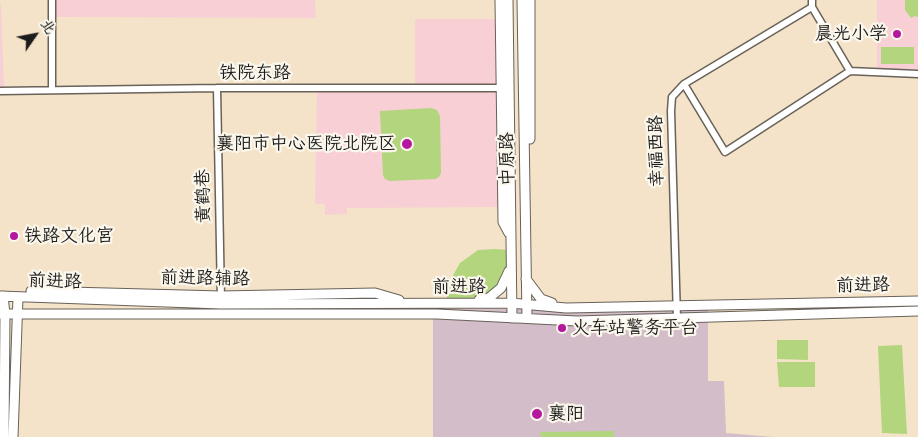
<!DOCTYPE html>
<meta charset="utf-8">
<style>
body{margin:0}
#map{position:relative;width:918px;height:437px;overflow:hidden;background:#f5e3c9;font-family:Itim,"LXGW WenKai TC",sans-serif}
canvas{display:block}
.north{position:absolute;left:10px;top:10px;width:50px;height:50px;-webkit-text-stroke:4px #fbf7ec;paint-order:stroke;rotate:57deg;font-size:14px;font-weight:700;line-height:20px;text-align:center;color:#1c1c1c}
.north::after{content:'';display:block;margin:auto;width:18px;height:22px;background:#1c1c1c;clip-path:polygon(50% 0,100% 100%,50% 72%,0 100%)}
</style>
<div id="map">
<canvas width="918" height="437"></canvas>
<div class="north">北</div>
</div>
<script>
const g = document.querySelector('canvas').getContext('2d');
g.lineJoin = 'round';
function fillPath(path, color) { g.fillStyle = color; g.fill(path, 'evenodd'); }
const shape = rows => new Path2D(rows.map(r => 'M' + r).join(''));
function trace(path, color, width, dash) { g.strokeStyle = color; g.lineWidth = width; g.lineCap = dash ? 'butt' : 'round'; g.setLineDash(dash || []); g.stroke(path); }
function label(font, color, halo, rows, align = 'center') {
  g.font = font + ' Itim,"LXGW WenKai TC",sans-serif'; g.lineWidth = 4.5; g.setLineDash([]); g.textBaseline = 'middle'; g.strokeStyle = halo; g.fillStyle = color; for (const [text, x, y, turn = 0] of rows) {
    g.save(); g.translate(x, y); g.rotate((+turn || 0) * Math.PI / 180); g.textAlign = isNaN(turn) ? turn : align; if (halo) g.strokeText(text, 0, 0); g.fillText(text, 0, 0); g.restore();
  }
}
fillPath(shape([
 [52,0,315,0,316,18,52,17],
 [877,0,918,0,918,69,877,69],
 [0,4,1,4,4,89,0,89],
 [415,19,497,19,499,207,347,208,347,214,325,215,325,204,315,204,317,84,415,84]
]), '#f7cfd4');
fillPath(shape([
 [433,309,708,309,708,381,724,381,726,433,773,437,433,437]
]), '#d2bdc8');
fillPath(shape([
 [905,0,918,0,918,17,915,16,911,18,905,10],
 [881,47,914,47,914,64,881,64],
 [431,108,437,110,440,116,441,173,439,177,435,179,390,181,385,179,383,175,380,111],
 [495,249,511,250,511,269,489,298,446,303,448,284,460,263,478,250],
 [777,340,808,340,808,360,777,359],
 [902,345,907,434,882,433,878,346],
 [777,362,815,362,815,387,779,387],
 [614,431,614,437,541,437,540,432]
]), '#b2d57e');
const street = shape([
 [812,7,850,71,918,74],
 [684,84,725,152,850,71],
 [217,88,221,300],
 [52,90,52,0],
 [0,91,217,88,505,88],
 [677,319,671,111,672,97,684,84,812,7,812,0]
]);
const secondary = shape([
 [500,0,503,222,509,233],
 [508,0,512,318],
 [522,0,527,318],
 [530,0,530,139],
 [526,279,541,299,552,303],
 [31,291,221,296,375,293,399,300],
 [0,296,221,304,511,303,566,308,918,301],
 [3,296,5,314,4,437],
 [479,300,489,298,501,288,509,271],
 [0,314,437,314,577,321,918,311],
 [13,437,18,297]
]);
trace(street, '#686259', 9);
trace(secondary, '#686259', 11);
trace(street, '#fff', 6);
trace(secondary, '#fff', 9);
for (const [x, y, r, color] of [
 [897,34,5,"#b5179e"],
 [407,144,6,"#b5179e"],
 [14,236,5,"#b5179e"],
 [562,328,5,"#b5179e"],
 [537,414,6,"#b5179e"]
]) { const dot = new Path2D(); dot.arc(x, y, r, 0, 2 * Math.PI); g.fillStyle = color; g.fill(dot); trace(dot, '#fbf7ec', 2); }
label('18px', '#1c1c1c', '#fbf7ec', [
 ["晨光小学",887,34,"right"],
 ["襄阳市中心医院北院区",396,144,"right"],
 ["铁路文化宫",24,236],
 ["火车站警务平台",572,328],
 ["襄阳",548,414]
], 'left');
label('18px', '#1c1c1c', '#fbf7ec', [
 ["铁院东路",255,73],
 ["幸福西路",657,151,-91],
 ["中原路",508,159,-91],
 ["黄鹤巷",204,196,-91],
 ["前进路辅路",205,279,1],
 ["前进路",55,282,2],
 ["前进路",863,286,-1],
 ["前进路",459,287]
]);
</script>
